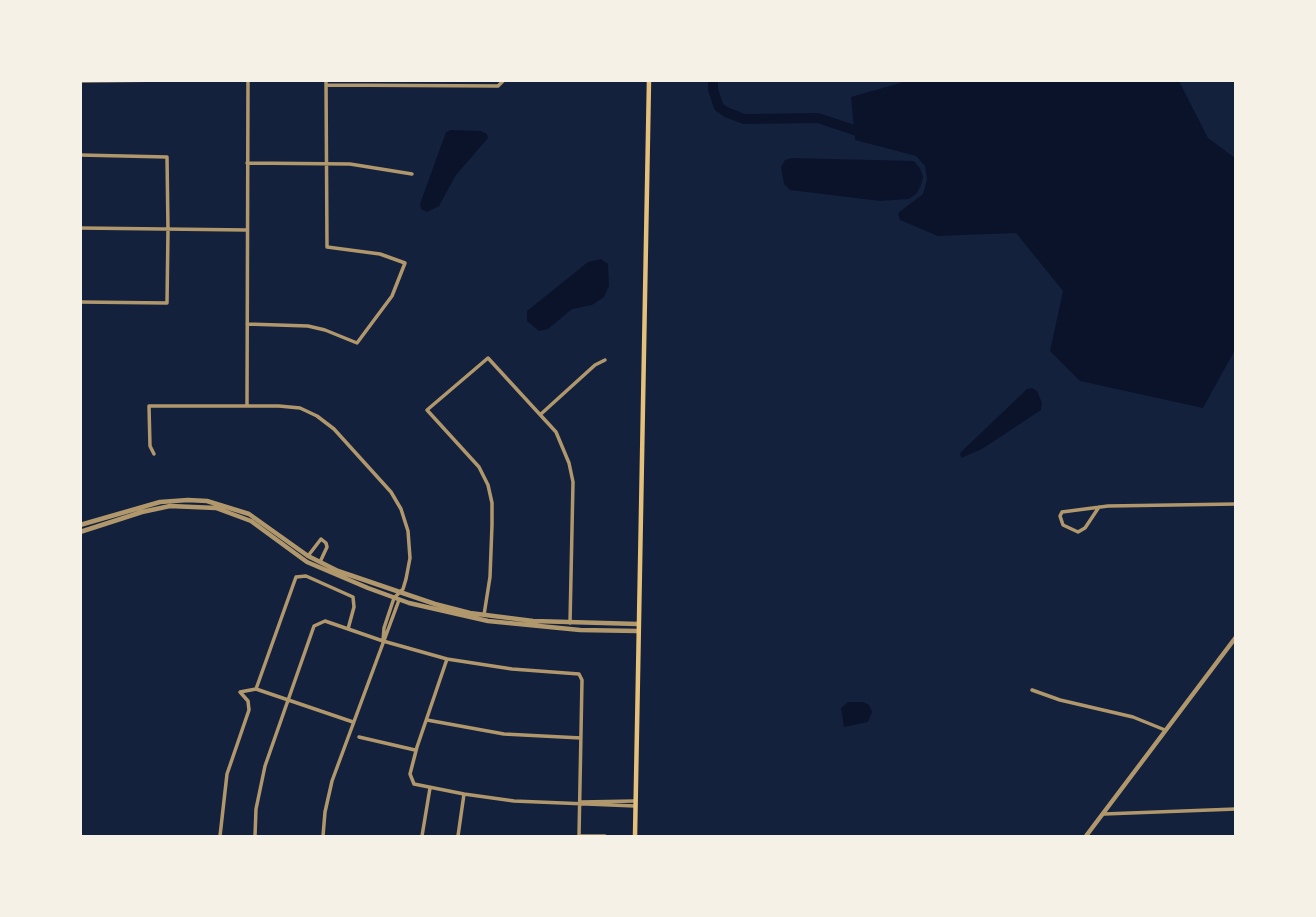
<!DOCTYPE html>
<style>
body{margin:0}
#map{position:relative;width:1316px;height:917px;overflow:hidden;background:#14213d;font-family:"Times New Roman",serif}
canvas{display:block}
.frame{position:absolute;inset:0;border:82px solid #f6f1e7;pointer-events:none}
</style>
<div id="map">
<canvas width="1316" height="917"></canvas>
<div class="frame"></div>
</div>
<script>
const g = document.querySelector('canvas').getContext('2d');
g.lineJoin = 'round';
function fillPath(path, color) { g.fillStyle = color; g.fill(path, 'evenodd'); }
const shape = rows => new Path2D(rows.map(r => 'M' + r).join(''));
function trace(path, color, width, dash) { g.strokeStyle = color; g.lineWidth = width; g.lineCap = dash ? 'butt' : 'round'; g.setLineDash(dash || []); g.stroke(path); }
fillPath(shape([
 [907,81,1179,81,1208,138,1235,158,1235,350,1203,408,1080,381,1050,351,1063,291,1016,233,938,236,900,220,898,213,923,194,927,179,925,166,916,156,855,140,851,97],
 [451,130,481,131,487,134,488,138,456,175,439,206,427,212,421,209,420,204,446,132],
 [791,158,914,161,920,168,923,177,921,185,917,193,909,199,880,201,790,190,784,184,781,167,785,160],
 [601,259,608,264,609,286,604,297,592,305,572,309,548,329,539,331,527,321,527,311,588,262],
 [1032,388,1037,391,1042,403,1041,410,982,449,961,458,960,453,1027,389],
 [848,702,863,702,869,705,872,712,868,722,844,727,841,708]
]), '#0b132b');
trace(shape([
 [713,80,713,90,719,107,726,112,744,119,818,118,854,130,864,131]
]), '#0b132b', 10);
trace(shape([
 [80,81,169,80],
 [327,85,498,86,504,80],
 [80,155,167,157,168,230,167,303,80,302],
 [247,163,350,164,412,174],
 [80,228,247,230],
 [247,324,308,326,325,330,357,343,392,296,405,263,380,254,327,247,326,80],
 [247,406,248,80],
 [541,414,595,365,605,360],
 [154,454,150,446,149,406,279,406,300,408,317,416,334,429,391,492,401,509,408,531,410,558,406,579,403,589,394,598,384,628,383,641],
 [1099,507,1085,528,1078,532,1063,525,1060,516,1062,512,1108,506,1236,504],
 [308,556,321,539,326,543,327,547,320,562],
 [484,615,490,577,492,525,492,503,488,485,479,467,427,410,488,358,556,432,569,463,573,482,570,623],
 [447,659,417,747,410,774,414,784,464,794,514,801,635,806],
 [256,689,296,577,306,576,353,597,354,607,348,629],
 [1032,690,1060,700,1133,717,1165,730],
 [427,720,504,734,581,738],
 [359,737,415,750],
 [581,802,635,801],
 [1104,814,1236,809],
 [220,836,227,774,249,710,248,701,240,692,256,689,353,722],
 [255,836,256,809,265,766,314,626,325,621,383,641,447,659,512,669,579,674,582,680,579,836],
 [323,836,325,812,332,781,399,600],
 [422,836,430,788],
 [458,836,464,794],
 [579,836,605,836]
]), '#b1986c', 3.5);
trace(shape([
 [80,525,160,502,188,500,207,501,249,514,308,556,338,571,435,604,470,613,533,621,638,624],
 [80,532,142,512,170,506,216,508,251,521,307,562,368,588,409,603,488,621,580,630,638,631],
 [1086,836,1236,637]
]), '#b1986c', 4.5);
trace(shape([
 [635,836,649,80]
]), '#e5c07b', 4.5);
</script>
